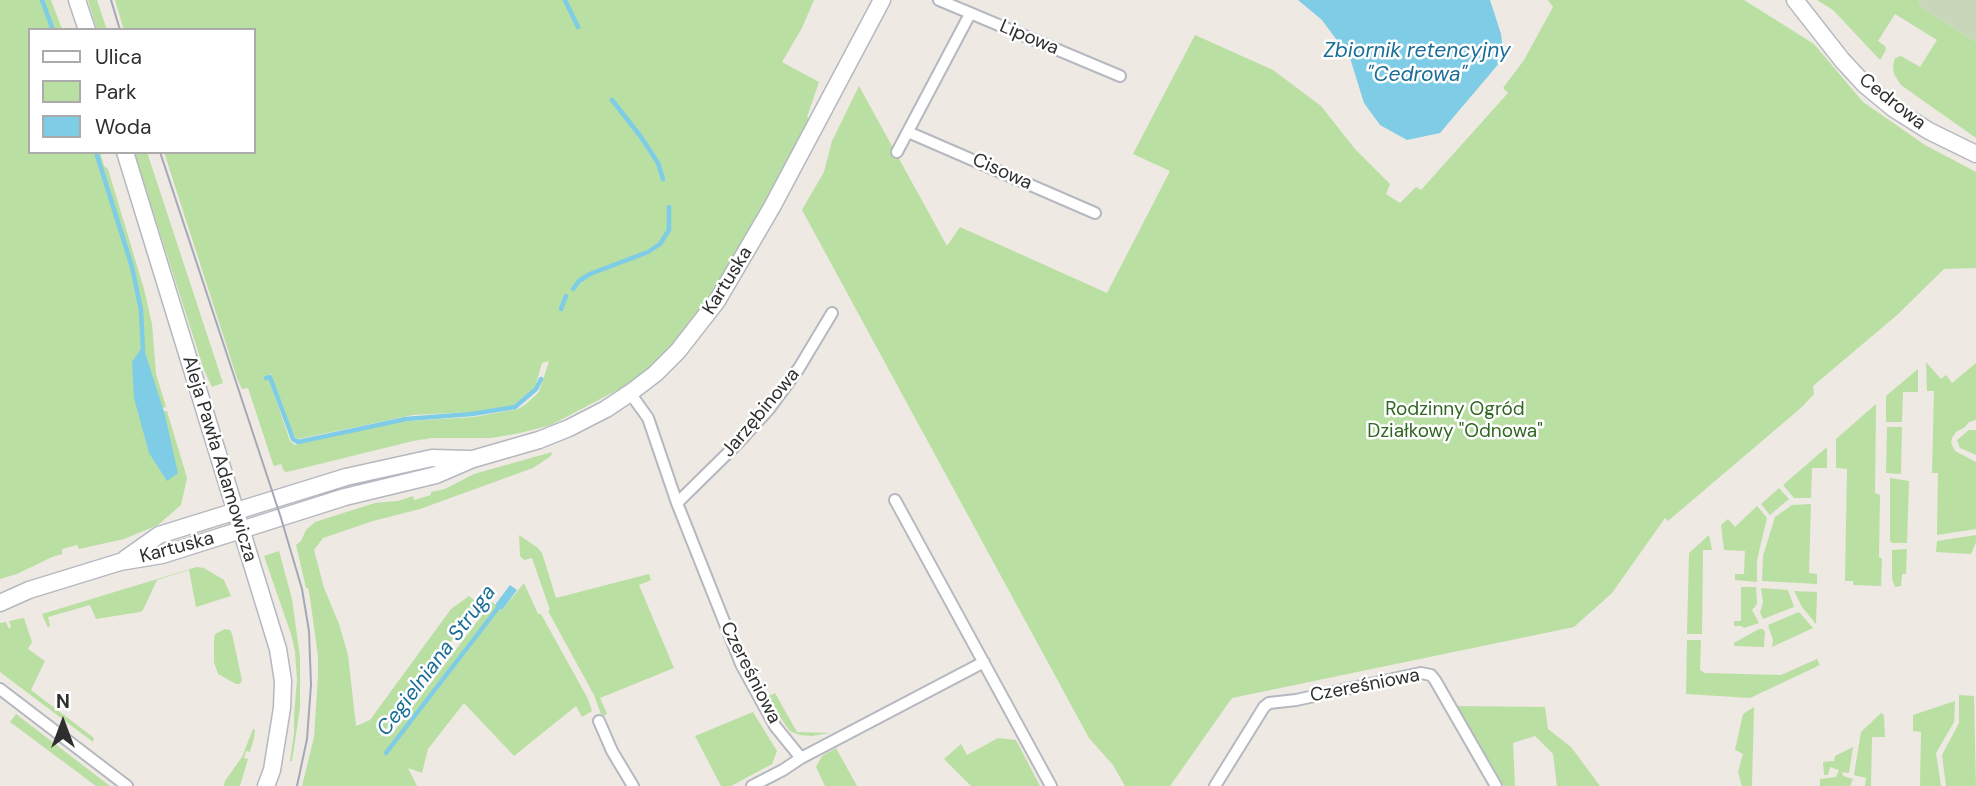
<!DOCTYPE html>
<meta charset="utf-8">
<style>
body{margin:0}
#map{position:relative;width:1976px;height:786px;overflow:hidden;background:#eee9e2;font-family:"DM Sans",sans-serif}
canvas{display:block}
.legend{position:absolute;left:28px;top:28px;width:228px;height:126px;box-sizing:border-box;background:#fff;border:2px solid #ababab;margin:0;padding:9px 12px;list-style:none;font-size:21px;color:#2e2e2e}
.legend li{display:flex;align-items:center;gap:14px;height:35px}
.legend b{width:35px;border:2px solid #ababab}
.north{position:absolute;left:28px;top:688px;width:70px;height:70px;-webkit-text-stroke:5px #fff;paint-order:stroke;rotate:0deg;font-size:19px;font-weight:700;line-height:28px;text-align:center;color:#2e2e2e}
.north::after{content:'';display:block;margin:auto;width:24px;height:32px;background:#2e2e2e;clip-path:polygon(50% 0,100% 100%,50% 72%,0 100%)}
</style>
<div id="map">
<canvas width="1976" height="786"></canvas>
<ul class="legend">
<li><b style="height:9px;background:#fff"></b>Ulica</li>
<li><b style="height:19px;background:#b9dfa3"></b>Park</li>
<li><b style="height:19px;background:#7fcce6"></b>Woda</li>
</ul>
<div class="north">N</div>
</div>
<script>
const g = document.querySelector('canvas').getContext('2d');
g.lineJoin = 'round';
function fillPath(path, color) { g.fillStyle = color; g.fill(path, 'evenodd'); }
const shape = rows => new Path2D(rows.map(r => 'M' + r).join(''));
function trace(path, color, width, dash) { g.strokeStyle = color; g.lineWidth = width; g.lineCap = dash ? 'butt' : 'round'; g.setLineDash(dash || []); g.stroke(path); }
function label(font, color, halo, rows, align = 'center') {
  g.font = font + ' "DM Sans",sans-serif'; g.lineWidth = 5; g.setLineDash([]); g.textBaseline = 'middle'; g.strokeStyle = halo; g.fillStyle = color; for (const [text, x, y, turn = 0] of rows) {
    g.save(); g.translate(x, y); g.rotate((+turn || 0) * Math.PI / 180); g.textAlign = isNaN(turn) ? turn : align; if (halo) g.strokeText(text, 0, 0); g.fillText(text, 0, 0); g.restore();
  }
}
fillPath(shape([
 [0,0,51,0,60,24,63,30,30,30,30,152,100,152,104,166,108,169,144,289,152,324,156,374,166,407,163,408,164,411,167,411,187,478,181,505,158,525,124,539,79,549,77,545,62,549,62,554,52,557,17,574,0,579],
 [88,0,97,0,107,30,97,30],
 [115,0,814,0,802,28,782,62,819,82,807,117,810,119,726,273,705,306,683,333,658,360,625,386,551,425,520,433,491,438,432,438,413,441,287,472,284,471,281,464,274,466,273,464,248,388,242,389,237,378,164,152,254,152,254,30,124,30],
 [549,361,539,392,525,405,518,409,474,417,396,422,295,445,290,441,269,379,267,380,265,376,271,374,294,436,298,439,413,415,473,412,514,405,535,387,542,363],
 [1548,0,1744,0,1814,44,1863,102,1925,145,1976,172,1976,268,1944,269,1897,315,1813,386,1814,394,1802,407,1668,521,1665,518,1612,593,1574,627,1232,698,1170,786,1125,786,1113,765,1089,738,802,210,824,172,832,141,859,86,947,246,960,227,1107,293,1170,171,1133,154,1195,35,1273,70,1321,106,1355,149,1390,184,1386,194,1400,203,1416,187,1421,190,1508,93,1503,88,1524,60,1553,7],
 [1817,0,1918,0,1921,7,1976,42,1976,138,1901,85,1894,74,1893,66,1895,58,1901,56,1920,67,1937,40,1895,14,1878,41,1885,46,1886,50,1880,60,1833,10],
 [134,152,147,152,223,383,212,387,204,370],
 [1926,362,1941,379,1946,375,1952,383,1976,363,1976,420,1969,422,1965,427,1956,432,1952,438,1951,443,1955,451,1976,462,1976,529,1937,535,1938,473,1932,473,1934,391,1927,391],
 [1918,369,1918,392,1903,392,1902,422,1886,422,1886,396],
 [1876,404,1875,493,1880,495,1879,557,1882,559,1881,586,1853,585,1853,581,1845,581,1847,469,1836,468,1836,439],
 [1887,427,1902,427,1901,474,1886,473],
 [1969,430,1976,430,1976,455,1960,448,1957,440],
 [1827,447,1827,468,1812,468,1811,498,1794,498,1783,485],
 [552,452,551,456,533,468,420,509,373,521,323,538,314,550,324,588,339,624,348,655,356,726,370,720,451,609,469,596,479,604,380,737,393,733,492,602,502,610,524,583,538,614,541,614,588,699,592,711,582,717,576,706,514,756,464,703,428,749,422,773,408,768,417,786,302,786,314,737,318,676,318,656,310,598,308,588,306,588,296,545,301,541,306,530,315,522,375,503,398,501,413,496,414,500,431,495,431,492,445,489,474,474],
 [1890,478,1909,481,1907,543,1892,543,1890,540],
 [1779,488,1789,499,1770,515,1761,504],
 [1811,504,1809,573,1817,574,1817,584,1762,581,1763,556,1775,517,1792,505],
 [1757,506,1767,518,1757,560,1757,582,1735,580,1735,574,1744,574,1745,551,1724,550,1721,525,1728,519,1735,527],
 [519,535,538,548,542,553,556,598,649,574,651,580,639,585,674,668,600,698,607,714,602,717,594,695,548,611,550,610,532,558,524,560,520,556],
 [1709,535,1712,550,1703,550,1702,634,1687,634,1689,553],
 [1976,535,1976,542,1971,554,1936,552,1937,541],
 [1907,549,1906,574,1902,574,1901,586,1895,587,1892,579,1892,550],
 [279,551,292,599,300,657,300,708,292,761,290,761,294,733,294,716,297,680,295,651,291,634,264,556],
 [197,567,204,568,224,580,231,596,196,607,189,570,157,580,143,610,140,612,96,619,90,605,48,617,50,625,48,628,42,614],
 [1741,587,1756,587,1757,604,1752,610,1759,623,1744,628,1741,626,1734,626,1734,621,1741,621],
 [1761,588,1788,590,1794,607,1763,619,1760,613,1763,602],
 [1794,591,1817,592,1816,624,1802,607],
 [1799,612,1813,628,1772,647,1773,640,1768,625],
 [24,618,32,642,28,649,45,661,31,690,94,738,93,742,0,672,0,623,6,622,9,629,11,627,9,621],
 [225,629,230,630,232,634,242,680,240,684,236,684,218,674,214,662,214,641,215,634],
 [1759,629,1763,629,1765,632,1764,647,1734,646,1734,643],
 [1687,640,1701,640,1700,670,1705,673,1781,675,1817,659,1820,665,1750,698,1686,694],
 [775,693,797,732,830,733,812,736,800,735,790,731,769,702,767,697],
 [1959,695,1974,696,1976,786,1946,786,1942,755,1959,723],
 [1955,701,1954,722,1936,753,1941,786,1920,786,1921,732,1913,731,1913,715],
 [1457,706,1545,707,1548,729,1571,747,1600,786,1557,786,1553,754,1535,736,1513,743,1515,786,1504,786],
 [1754,707,1752,786,1742,786,1738,772,1743,754,1735,750,1743,714],
 [753,712,777,751,772,764,731,786,721,786,695,736],
 [1881,713,1883,714,1884,717,1885,737,1872,737,1871,786,1865,786,1866,778,1854,775,1861,732],
 [16,714,110,786,96,786,10,722],
 [253,729,255,730,254,738,250,752,246,751,244,758,248,759,240,786,224,786,225,781,242,757],
 [998,738,1016,740,1040,786,971,786,944,759,961,744,967,755],
 [1853,747,1849,773,1842,772,1843,776,1853,779,1850,786,1820,786,1820,779,1836,777,1839,770,1830,767,1828,775,1824,775,1823,762,1834,761,1835,756],
 [836,748,857,786,825,786,816,767,822,756]
]), '#b9dfa3');
fillPath(shape([
 [1918,0,1976,0,1976,42,1921,7]
]), '#c8d6ba');
fillPath(shape([
 [1298,0,1490,0,1501,34,1503,49,1501,61,1440,133,1407,140,1380,125,1364,103,1351,61,1344,50,1322,20],
 [143,346,165,415,178,473,167,481,149,453,134,398,132,362],
 [510,585,517,590,502,610,495,605]
]), '#7fcce6');
trace(shape([
 [42,0,53,30],
 [565,0,578,27],
 [612,100,641,137,658,163,663,179],
 [96,152,132,267,141,310,143,351],
 [573,289,579,281,590,274,648,252,660,244,669,230,669,207],
 [561,309,566,296],
 [266,378,270,377,293,439,298,442,406,419,472,414,515,407,536,389,541,379],
 [386,753,501,604]
]), '#7fcce6', 4.5);
const street = shape([
 [939,0,1120,76],
 [908,132,1095,213],
 [897,152,970,14],
 [630,393,648,418,677,503,741,664,775,726,801,758],
 [895,500,1051,786],
 [677,503,736,445,769,409,799,368,832,313],
 [0,689,127,786],
 [599,721,612,751,633,786],
 [752,786,783,770,801,758,984,662],
 [1215,786,1264,707,1269,703,1296,700,1421,673,1431,675,1435,680,1496,786]
]);
const secondary = shape([
 [77,0,87,30],
 [1795,0,1842,60,1865,85,1894,109,1929,131,1976,154],
 [125,152,278,649,283,681,282,708,272,770,266,786],
 [125,559,159,535,346,477,432,458,469,459],
 [0,603,29,590,120,562,162,555,345,497,436,475,473,459,539,440,569,428,606,409,630,393,655,374,678,351,717,301,772,207,882,0]
]);
trace(street, '#b5b8c0', 14);
trace(secondary, '#b5b8c0', 19);
trace(street, '#fff', 10);
trace(secondary, '#fff', 16);
trace(shape([
 [111,0,120,30],
 [160,152,281,518,302,589,309,631,311,685,307,739,297,786]
]), '#a5a7b6', 2);
label('19px', '#2e2e2e', '#fff', [
 ["Lipowa",1029,38,23],
 ["Cedrowa",1892,102,38],
 ["Cisowa",1002,172,24],
 ["Kartuska",728,281,-58],
 ["Jarzębinowa",761,413,-50],
 ["Aleja Pawła Adamowicza",219,459,73],
 ["Kartuska",177,548,-15],
 ["Czereśniowa",750,673,63],
 ["Czereśniowa",1365,686,-11]
]);
label('19px', '#316722', '#fff', [
 ["Rodzinny Ogród",1455,410],
 ["Działkowy \"Odnowa\"",1455,432]
]);
label('italic 21px', '#196d97', '#fff', [
 ["Zbiornik retencyjny",1417,51],
 ["\"Cedrowa\"",1417,75],
 ["Cegielniana Struga",437,661,-53]
]);
</script>
